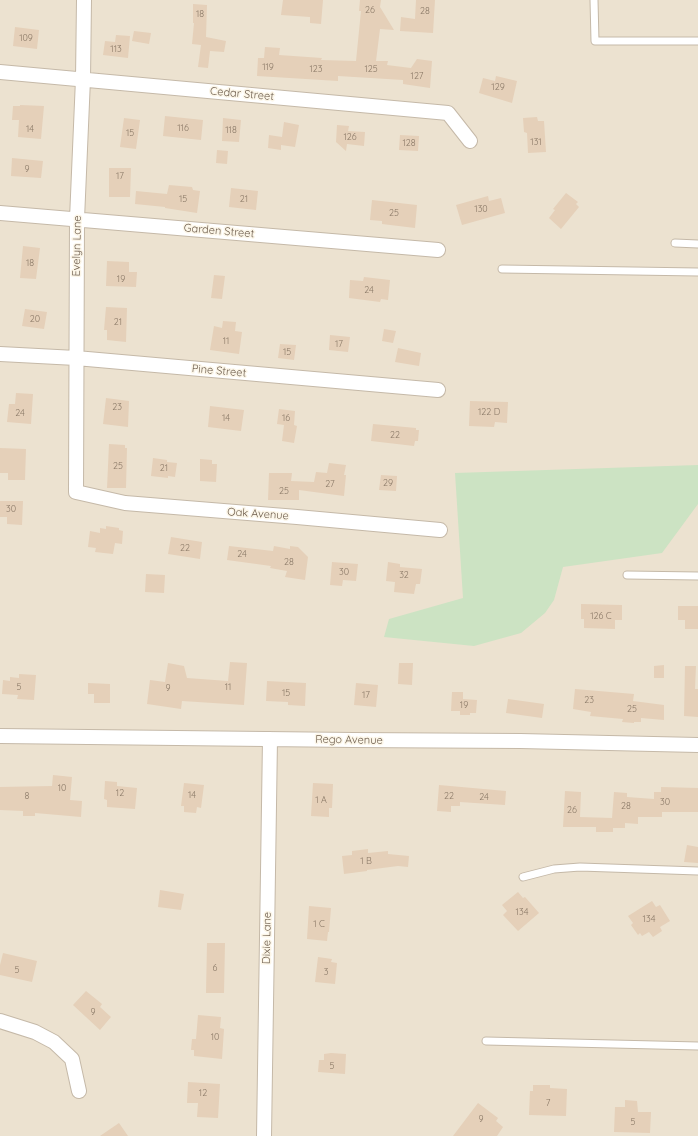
<!DOCTYPE html>
<style>
body{margin:0}
canvas{display:block;background:#f8f2e2}
</style>
<canvas width="698" height="1136"></canvas>
<script>
const g = document.querySelector('canvas').getContext('2d');
g.lineJoin = 'round';
function fillPath(path, color) { g.fillStyle = color; g.fill(path, 'evenodd'); }
const shape = rows => new Path2D(rows.map(r => 'M' + r).join(''));
function trace(path, color, width, dash) { g.strokeStyle = color; g.lineWidth = width; g.lineCap = dash ? 'butt' : 'round'; g.setLineDash(dash || []); g.stroke(path); }
function label(font, color, halo, rows, align = 'center') {
  g.font = font + ' Quicksand,sans-serif'; g.lineWidth = 3; g.setLineDash([]); g.textBaseline = 'middle'; g.strokeStyle = halo; g.fillStyle = color; for (const [text, x, y, turn = 0] of rows) {
    g.save(); g.translate(x, y); g.rotate((+turn || 0) * Math.PI / 180); g.textAlign = isNaN(turn) ? turn : align; if (halo) g.strokeText(text, 0, 0); g.fillText(text, 0, 0); g.restore();
  }
}
fillPath(shape([
 [0,0,698,0,698,1136,0,1136]
]), '#ece2d0');
fillPath(shape([
 [698,465,698,504,662,553,563,567,554,600,545,613,521,633,474,646,384,637,389,619,463,598,455,473]
]), '#cce3c3');
fillPath(shape([
 [283,0,323,0,321,24,310,23,310,17,281,15],
 [360,0,381,0,380,7,394,30,380,29,376,61,388,61,387,65,411,68,417,59,432,61,430,88,403,84,403,80,338,76,338,81,257,76,258,58,264,58,265,47,280,48,279,55,322,58,321,60,356,61,361,11,359,11],
 [416,0,435,0,433,33,400,31,401,17,415,19],
 [193,4,207,5,206,37,226,41,224,52,210,51,208,68,198,67,201,45,192,44,194,23,193,23],
 [15,27,39,30,37,49,13,46],
 [134,31,151,33,149,44,132,41],
 [116,35,130,36,128,58,103,55,105,41,115,42],
 [496,76,517,81,512,103,479,93,483,78,495,81],
 [20,105,44,106,41,139,18,137,19,120,12,120,13,106,20,106],
 [165,116,203,120,201,140,163,136],
 [537,117,538,121,544,121,546,152,528,153,527,133,524,132,523,118],
 [124,118,140,120,136,149,120,147],
 [223,118,241,120,239,142,222,141],
 [284,122,299,125,295,147,281,145,281,150,268,148,269,135,282,137],
 [337,125,349,126,348,131,365,132,364,146,347,144,346,151,336,142],
 [400,135,419,136,418,151,399,150],
 [217,150,228,151,227,164,216,163],
 [12,158,43,161,41,178,11,176],
 [109,168,131,168,130,197,109,197],
 [169,185,192,187,193,190,200,191,197,213,165,208,165,207,135,204,136,191,167,194],
 [231,188,258,191,256,210,229,207],
 [566,193,578,202,576,204,579,207,561,229,549,218,555,210,553,209],
 [488,196,489,201,501,198,505,213,462,225,456,205],
 [372,200,417,205,415,228,382,224,382,221,370,220],
 [23,246,40,248,36,279,20,278],
 [107,261,129,262,129,272,137,272,136,287,106,286],
 [214,275,225,276,222,299,211,298],
 [364,277,390,280,388,300,381,299,380,302,349,298,350,280,363,281],
 [106,307,127,308,126,342,107,340,107,330,104,330],
 [25,309,47,312,44,329,22,326],
 [223,321,236,322,235,331,242,332,239,354,210,350,214,326,222,328],
 [384,329,396,331,393,343,382,341],
 [330,335,350,337,348,352,329,350],
 [280,344,296,345,294,360,278,358],
 [398,348,421,353,419,366,395,362],
 [16,393,33,394,31,424,7,422,9,404,15,404],
 [106,398,129,401,128,427,103,424],
 [470,401,508,402,507,423,495,422,494,427,469,426],
 [210,406,244,410,241,431,208,427],
 [279,409,295,411,294,425,297,426,294,443,282,441,284,425,277,424],
 [373,424,416,428,416,430,419,430,418,441,415,441,414,446,371,441],
 [109,444,125,445,125,448,127,448,126,488,107,488],
 [0,448,26,449,25,480,8,480,8,473,0,473],
 [153,458,167,460,167,462,177,463,175,477,168,476,168,478,151,476],
 [200,459,212,460,212,464,217,464,216,482,200,481],
 [329,463,346,465,344,475,346,475,344,496,299,490,299,500,268,500,269,473,292,473,291,481,314,482,316,472,327,473],
 [381,475,397,476,396,491,379,490],
 [0,501,23,501,22,525,7,524,7,517,0,517],
 [106,526,119,528,119,530,123,531,122,544,115,543,113,554,95,552,96,548,88,547,90,531,100,533,100,528,106,529],
 [171,537,202,542,200,559,168,554],
 [229,546,273,551,274,546,290,549,290,546,298,547,308,557,305,580,285,577,287,571,270,568,271,566,227,560],
 [332,562,358,564,356,581,343,580,342,586,330,585],
 [388,562,400,564,400,567,422,569,420,584,416,584,414,594,394,592,395,582,386,581],
 [146,574,165,575,164,593,145,592],
 [581,604,622,605,622,620,615,620,615,629,584,628,584,619,581,619],
 [678,606,698,606,698,629,685,629,685,620,678,620],
 [230,662,247,663,244,705,182,701,181,709,147,704,150,680,165,682,168,663,184,666,187,678,228,681],
 [399,663,413,663,412,685,398,684],
 [664,665,664,678,654,678,654,666],
 [685,666,696,666,695,689,698,689,698,717,684,716],
 [19,674,36,675,34,700,17,699,18,695,2,694,3,680,10,681,10,677,19,678],
 [267,681,306,683,305,706,288,705,288,702,266,701],
 [88,683,110,684,110,703,94,703,94,694,88,694],
 [356,683,378,685,376,707,354,705],
 [575,689,634,694,633,701,664,705,664,720,641,718,641,722,634,722,634,723,622,722,623,719,590,716,591,712,573,709],
 [452,692,463,692,463,699,477,700,476,713,470,713,470,715,460,715,460,711,451,711],
 [508,699,544,704,542,718,506,713],
 [53,775,72,777,70,800,82,801,81,817,35,813,35,816,23,816,23,811,0,810,0,787,52,786],
 [105,781,117,782,117,786,137,788,135,809,107,807,107,800,104,799],
 [184,783,204,785,201,808,197,807,196,813,184,812,184,806,181,806],
 [313,783,333,784,332,808,329,808,329,817,311,816],
 [439,785,506,791,505,805,460,802,460,806,451,806,451,812,437,811],
 [661,787,698,788,698,812,662,812,662,817,638,817,638,824,625,823,625,828,613,828,613,832,596,832,596,827,563,827,565,791,581,792,580,817,612,818,614,792,627,793,627,797,654,799,654,792,661,792],
 [687,845,698,847,698,863,684,862],
 [368,849,368,853,388,851,388,854,409,856,408,867,398,866,367,870,367,871,344,874,342,856,352,855,352,851],
 [160,890,184,894,181,910,158,907],
 [518,892,523,898,525,897,539,913,518,931,503,915,507,911,502,905],
 [652,901,656,907,660,905,670,921,660,927,662,931,653,937,649,932,642,936,640,933,638,935,631,925,633,923,628,916],
 [309,906,331,908,329,932,328,932,327,941,307,939],
 [207,943,225,943,224,993,206,993],
 [3,953,37,961,32,982,0,975,0,965],
 [318,957,332,959,331,962,337,963,335,984,315,982],
 [86,991,102,1004,100,1007,111,1017,100,1030,73,1005],
 [198,1015,221,1017,220,1028,224,1029,222,1059,194,1056,194,1050,191,1050,192,1039,196,1039],
 [331,1053,346,1054,345,1074,318,1072,319,1060,324,1060,324,1054],
 [188,1082,220,1084,218,1118,197,1117,198,1103,187,1103],
 [533,1085,550,1085,550,1088,567,1089,566,1116,529,1115,530,1091,533,1091],
 [625,1100,637,1101,638,1112,651,1112,650,1133,614,1132,615,1107,625,1107],
 [478,1103,498,1118,496,1121,503,1127,497,1136,453,1136],
 [119,1123,128,1136,100,1136]
]), '#e5d0b9');
const service = shape([
 [594,0,595,41,698,41],
 [675,243,698,244],
 [502,269,698,272],
 [627,575,698,576],
 [523,877,554,869,580,867,698,871],
 [486,1041,698,1046]
]);
const minor = shape([
 [84,0,83,79,77,219,76,492,125,503,297,517,440,530],
 [0,72,448,113,470,141],
 [0,213,438,250],
 [0,354,76,358,438,390],
 [0,736,353,740,520,741,698,745],
 [0,1021,35,1032,54,1042,72,1059,79,1091],
 [264,1136,270,739]
]);
trace(service, '#c5b9a8', 9);
trace(minor, '#c5b9a8', 16);
trace(service, '#fff', 7);
trace(minor, '#fff', 14);
label('9px', '#8a7967', null, [
 ["26",370,10],
 ["28",425,11],
 ["18",200,14],
 ["109",26,38],
 ["113",116,49],
 ["119",268,67],
 ["123",316,69],
 ["125",371,69],
 ["127",417,76],
 ["129",498,87],
 ["116",183,128],
 ["14",30,129],
 ["118",231,130],
 ["15",130,133],
 ["126",350,137],
 ["131",536,142],
 ["128",409,143],
 ["9",27,169],
 ["17",120,176],
 ["15",183,199],
 ["21",244,199],
 ["130",481,209],
 ["25",394,213],
 ["18",30,263],
 ["19",121,279],
 ["24",369,290],
 ["20",35,319],
 ["21",118,322],
 ["11",226,341],
 ["17",339,344],
 ["15",287,352],
 ["23",117,407],
 ["122 D",489,412],
 ["24",20,413],
 ["14",226,418],
 ["16",286,418],
 ["22",395,435],
 ["25",118,466],
 ["21",164,468],
 ["29",388,483],
 ["27",330,484],
 ["25",284,491],
 ["30",11,509],
 ["22",185,548],
 ["24",242,554],
 ["28",289,562],
 ["30",344,572],
 ["32",404,575],
 ["126 C",601,616],
 ["5",19,687],
 ["11",228,687],
 ["9",168,688],
 ["15",286,693],
 ["17",366,695],
 ["23",589,700],
 ["19",464,705],
 ["25",632,709],
 ["10",62,788],
 ["12",120,793],
 ["14",192,795],
 ["8",27,796],
 ["22",449,796],
 ["24",484,797],
 ["1 A",321,800],
 ["30",665,802],
 ["28",626,806],
 ["26",572,810],
 ["1 B",366,861],
 ["134",522,912],
 ["134",649,919],
 ["1 C",319,924],
 ["6",215,968],
 ["5",17,970],
 ["3",326,972],
 ["9",93,1012],
 ["10",215,1037],
 ["5",332,1066],
 ["12",203,1093],
 ["7",548,1103],
 ["9",481,1119],
 ["5",633,1122]
]);
label('11px', '#6c5c4c', '#fcf6e8', [
 ["Cedar Street",242,94,5],
 ["Garden Street",219,231,5],
 ["Evelyn Lane",77,246,-89],
 ["Pine Street",219,371,5],
 ["Oak Avenue",258,514,4],
 ["Rego Avenue",349,740,1],
 ["Dixie Lane",267,938,-89]
]);
</script>
